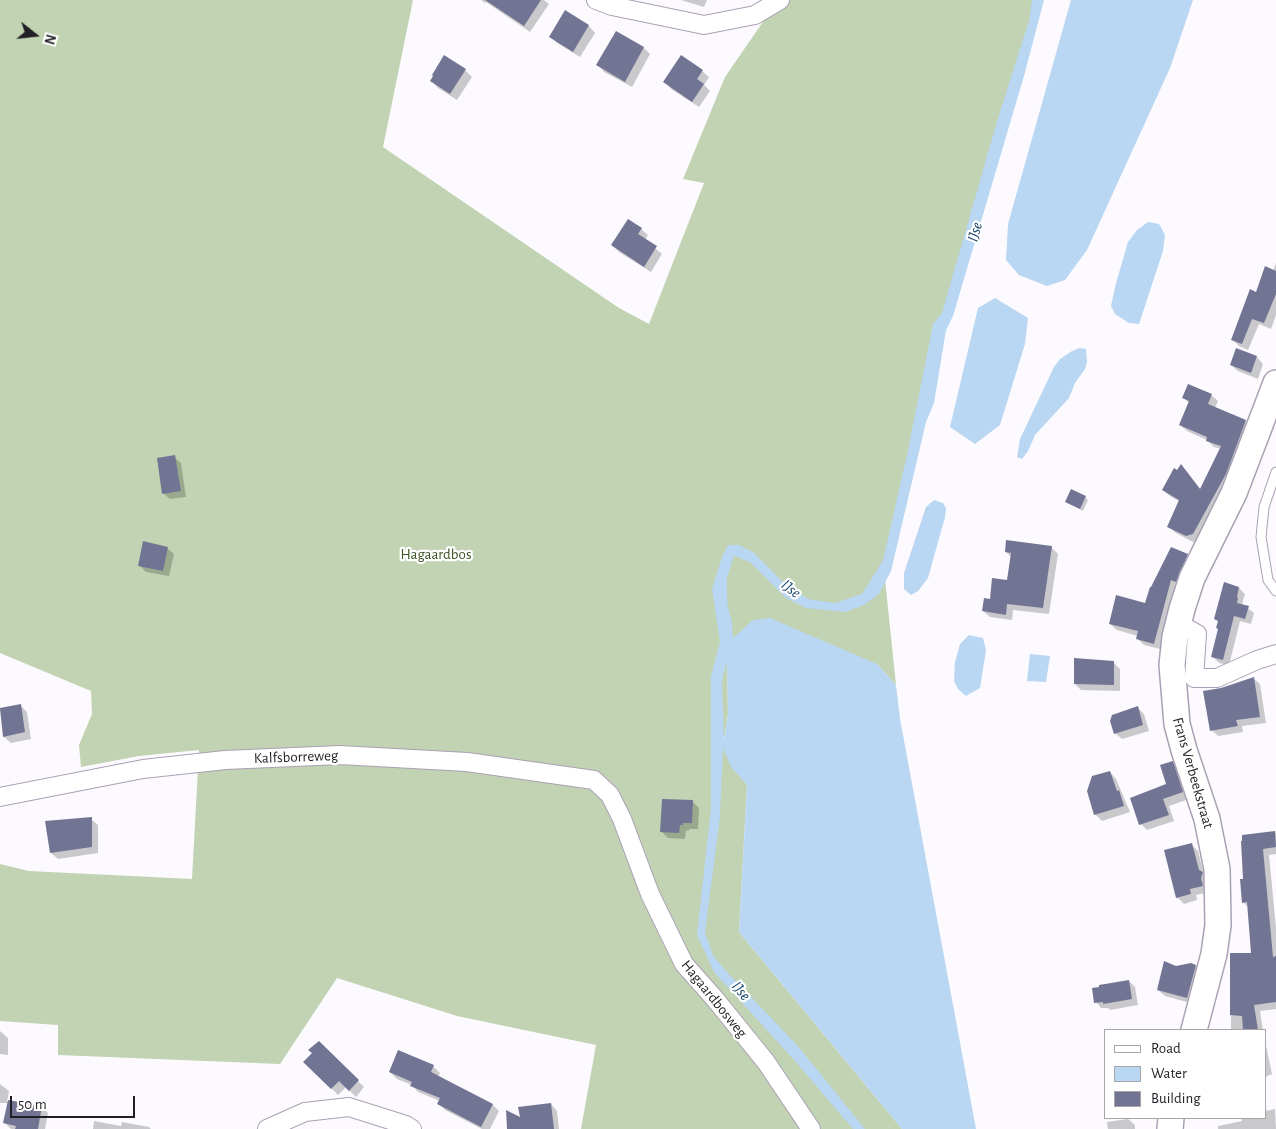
<!DOCTYPE html>
<style>
body{margin:0}
#map{position:relative;width:1276px;height:1129px;overflow:hidden;background:#fcfafe;font-family:"Alegreya Sans",sans-serif}
canvas{display:block}
.legend{position:absolute;left:1104px;top:1029px;width:162px;height:90px;box-sizing:border-box;background:#fff;border:1px solid #a7a5a8;margin:0;padding:6px 9px;list-style:none;font-size:15px;color:#221e25}
.legend li{display:flex;align-items:center;gap:10px;height:25px}
.legend b{width:25px;border:1px solid #a7a5a8}
.north{position:absolute;left:10px;top:10px;width:50px;height:50px;-webkit-text-stroke:4px #fff;paint-order:stroke;rotate:106deg;font-size:14px;font-weight:700;line-height:20px;text-align:center;color:#221e25}
.north::after{content:'';display:block;margin:auto;width:18px;height:22px;background:#221e25;clip-path:polygon(50% 0,100% 100%,50% 72%,0 100%)}
.scale{position:absolute;left:10px;top:1096px;width:125px;height:22px;box-sizing:border-box;border:2px solid #221e25;border-top:0;padding-left:6px;font-size:15px;line-height:18px;white-space:nowrap;color:#221e25;-webkit-text-stroke:4px #fff;paint-order:stroke}
</style>
<div id="map">
<canvas width="1276" height="1129"></canvas>
<ul class="legend">
<li><b style="height:6px;background:#fff"></b>Road</li>
<li><b style="height:14px;background:#b9d6f2"></b>Water</li>
<li><b style="height:14px;background:#727494"></b>Building</li>
</ul>
<div class="north">N</div>
<div class="scale">50 m</div>
</div>
<script>
const g = document.querySelector('canvas').getContext('2d');
g.lineJoin = 'round';
function fillPath(path, color) { g.fillStyle = color; g.fill(path, 'evenodd'); }
const shape = rows => new Path2D(rows.map(r => 'M' + r).join(''));
function trace(path, color, width, dash) { g.strokeStyle = color; g.lineWidth = width; g.lineCap = dash ? 'butt' : 'round'; g.setLineDash(dash || []); g.stroke(path); }
function label(font, color, halo, rows, align = 'center') {
  g.font = font + ' "Alegreya Sans",sans-serif'; g.lineWidth = 4.5; g.setLineDash([]); g.textBaseline = 'middle'; g.strokeStyle = halo; g.fillStyle = color; for (const [text, x, y, turn = 0] of rows) {
    g.save(); g.translate(x, y); g.rotate((+turn || 0) * Math.PI / 180); g.textAlign = isNaN(turn) ? turn : align; if (halo) g.strokeText(text, 0, 0); g.fillText(text, 0, 0); g.restore();
  }
}
fillPath(shape([
 [0,0,413,0,383,147,619,308,649,324,704,183,683,179,725,77,778,0,1038,0,930,385,884,570,896,685,877,664,727,651,728,714,723,746,732,767,747,785,739,932,902,1129,581,1129,596,1045,457,1016,337,978,280,1064,58,1055,58,1025,0,1021,0,864,29,871,192,879,199,750,139,756,81,767,79,745,92,714,91,691,0,653]
]), '#c1d3b2');
fillPath(shape([
 [1032,0,1044,0,1024,76,953,316,946,330,934,403,926,422,891,571,879,594,864,605,845,612,806,608,786,598,745,557,735,553,723,590,732,622,733,638,753,620,770,618,877,664,896,685,900,719,976,1129,902,1129,739,932,747,785,731,767,723,748,720,816,705,933,713,955,726,971,797,1045,865,1129,853,1129,795,1061,714,972,697,935,711,808,711,676,720,642,712,589,722,557,728,545,739,545,753,552,781,580,808,599,835,603,862,594,883,560,907,455,933,324,942,313,998,118,1029,21],
 [727,662,728,714,724,741,722,680],
 [1071,0,1193,0,1170,68,1087,250,1065,280,1047,286,1019,275,1006,260,1008,224],
 [1148,222,1159,224,1165,235,1163,251,1139,324,1129,323,1115,314,1111,306,1116,283,1128,242,1137,230],
 [995,298,1028,318,1025,344,1000,425,975,444,950,427,978,308],
 [1080,348,1086,349,1087,362,1085,369,1075,383,1069,398,1035,435,1028,451,1022,459,1017,457,1020,439,1054,367,1060,359,1072,351],
 [934,500,943,503,946,508,945,517,928,578,918,591,911,595,904,589,904,573,926,507],
 [969,635,983,638,986,650,980,688,966,696,958,689,954,681,955,662,960,644],
 [1030,654,1050,656,1046,682,1027,681]
]), '#b9d6f2');
fillPath(shape([
 [481,0,544,0,549,4,530,32,486,2,485,3],
 [681,0,707,0,704,7],
 [566,12,589,26,595,33,580,57,557,43,551,37],
 [616,32,644,48,650,54,632,87,604,72,598,65],
 [445,57,465,70,472,77,457,100,438,88,432,81],
 [702,71,709,77,704,85,710,91,699,107,671,89,665,82],
 [641,229,648,235,645,240,662,254,651,272,619,252,612,245],
 [1276,263,1276,315,1271,329,1259,324,1248,350,1239,346,1233,340,1257,294,1273,271],
 [1237,350,1257,357,1263,364,1258,379,1238,371,1231,365],
 [1211,395,1218,401,1215,408,1245,421,1252,427,1199,540,1193,542,1176,533,1169,527,1180,502,1170,496,1163,490,1187,472,1201,490,1221,449,1214,447,1207,440,1187,431,1180,425,1189,403,1184,398],
 [174,457,181,463,186,497,170,499,163,493],
 [1085,497,1088,500,1083,511,1066,502],
 [1051,547,1058,554,1049,614,1013,610,1012,620,990,617,983,611,1008,582,1012,558,1006,552],
 [167,548,174,554,169,576,146,572,139,565],
 [1187,555,1194,561,1177,586,1160,649,1144,645,1138,639,1138,636,1117,630,1110,624,1146,604],
 [1239,588,1245,594,1242,604,1254,613,1251,624,1240,621,1229,665,1219,663,1213,657,1219,629,1219,622,1216,619],
 [1114,663,1120,669,1120,691,1081,690,1075,684],
 [1253,678,1260,684,1266,723,1242,726,1243,732,1218,736,1212,730,1221,689],
 [20,705,27,712,31,739,11,743,4,737,0,709],
 [1137,707,1144,714,1149,731,1122,739,1115,733],
 [1172,763,1179,769,1189,799,1169,806,1174,821,1147,830,1141,824,1168,784],
 [1110,772,1116,779,1130,812,1102,821,1095,814],
 [693,802,699,808,698,829,689,829,689,831,686,830,685,839,668,838,662,832],
 [91,819,98,825,98,853,58,859,51,853],
 [1275,832,1276,833,1276,854,1269,855,1276,928,1276,1009,1260,1011,1263,1030,1231,1030,1231,954,1252,954,1248,907,1243,902,1245,880,1242,842],
 [1192,845,1198,851,1204,875,1209,879,1209,892,1196,895,1197,900,1184,904,1177,897],
 [1196,966,1202,972,1194,1004,1165,996,1158,990,1176,967],
 [1129,981,1135,987,1138,1005,1110,1010,1108,1008,1101,1008,1096,1002],
 [0,1031,8,1038,8,1055,0,1054],
 [1265,1041,1272,1074,1265,1077],
 [319,1042,364,1087,356,1097,346,1087,338,1095,305,1062,313,1053],
 [433,1066,440,1073,438,1077,493,1105,499,1111,490,1129,482,1129,445,1110,439,1104,440,1101,418,1092,412,1085,397,1079,390,1072],
 [0,1084,9,1091,7,1102,41,1107,48,1113,45,1129,11,1129,5,1123,8,1103,0,1103],
 [551,1104,557,1111,559,1129,508,1129,521,1119],
 [1275,1109,1276,1129,1218,1129,1218,1126,1242,1121,1241,1118,1265,1118,1265,1111],
 [1128,1119,1135,1125,1135,1129,1108,1129,1107,1122],
 [94,1121,121,1126,122,1122,149,1127,151,1129,93,1129]
]), '#0003');
trace(shape([
 [732,555,734,553,751,560],
 [724,578,725,605]
]), '#b9d6f2', 5);
fillPath(shape([
 [485,0,541,0,524,26],
 [565,10,589,25,573,52,549,37],
 [616,31,644,47,625,82,596,65],
 [444,55,466,69,450,94,430,81,433,76,432,75],
 [681,55,703,70,697,79,704,84,692,102,663,82],
 [628,219,642,228,638,234,657,246,644,267,611,245],
 [1265,266,1276,271,1276,294,1264,323,1252,319,1242,344,1231,340,1250,289,1256,292],
 [1236,348,1257,356,1251,373,1230,365],
 [1188,384,1212,394,1208,404,1246,420,1226,474,1193,534,1186,536,1167,527,1179,500,1162,490,1174,468,1177,470,1181,464,1200,489,1221,446,1206,441,1207,437,1179,425,1189,401,1182,398],
 [175,455,181,491,162,494,157,458],
 [1071,489,1086,496,1080,509,1065,502],
 [1006,540,1052,546,1043,608,1007,604,1006,615,982,611,984,598,990,599,992,578,1007,580,1011,553,1005,552],
 [143,541,168,547,163,571,138,566],
 [1171,547,1188,554,1176,582,1171,580,1154,644,1136,639,1138,631,1109,624,1116,595,1145,603,1150,587,1151,587],
 [1224,582,1239,587,1237,597,1238,598,1237,603,1249,606,1245,619,1234,616,1223,660,1211,657,1218,629,1216,628,1218,621,1214,619],
 [1074,658,1114,661,1114,685,1074,684],
 [1254,677,1260,717,1236,720,1238,726,1210,731,1203,691,1221,688],
 [21,704,25,732,3,737,0,708],
 [1138,706,1143,725,1114,734,1110,721,1112,715],
 [1173,761,1183,792,1163,799,1169,815,1139,825,1130,798,1166,784,1160,765],
 [1110,771,1117,791,1119,790,1124,806,1094,815,1087,791,1092,776],
 [662,799,693,800,692,823,683,823,683,825,680,825,679,833,660,832],
 [92,817,92,847,50,853,45,821],
 [1275,831,1276,847,1263,849,1273,957,1276,956,1276,1002,1254,1005,1258,1030,1243,1030,1242,1016,1230,1015,1230,953,1251,953,1247,902,1242,903,1240,879,1243,879,1241,841,1242,841,1242,835],
 [1192,843,1199,870,1203,872,1201,878,1203,886,1190,889,1191,894,1176,898,1164,850],
 [1164,961,1176,966,1191,963,1196,965,1187,998,1157,990],
 [1129,980,1132,999,1103,1004,1103,1002,1094,1003,1092,988,1099,987,1099,985],
 [319,1041,359,1080,349,1091,339,1081,331,1089,303,1062,312,1053,308,1050],
 [398,1050,434,1065,431,1072,493,1104,481,1127,437,1104,440,1098,410,1086,412,1082,389,1072],
 [8,1100,42,1106,38,1129,15,1129,16,1126,3,1123],
 [551,1103,554,1129,507,1129,506,1110,520,1117,518,1107]
]), '#727494');
const lane = shape([
 [1276,472,1264,507,1261,537,1268,580,1276,591]
]);
const street = shape([
 [596,0,612,6,704,25,755,15,780,0],
 [1178,623,1197,634,1194,678,1217,678,1257,660,1276,654],
 [0,797,143,769,225,760,340,755,467,762,594,780,610,795,622,819,650,894,684,964,715,999,766,1062,811,1129],
 [267,1129,305,1112,349,1107,406,1125,412,1129]
]);
const secondary = shape([
 [1194,1030,1214,954,1218,925,1217,869,1207,819,1184,750,1177,724,1172,665,1175,637,1182,609,1192,578,1234,493,1276,383],
 [1170,1129,1171,1118]
]);
trace(lane, '#aaa0b4', 11);
trace(street, '#aaa0b4', 20);
trace(secondary, '#aaa0b4', 28);
trace(lane, '#fff', 9);
trace(street, '#fff', 18);
trace(secondary, '#fff', 25);
label('15px', '#3b5321', '#fff', [
 ["Hagaardbos",436,554]
]);
label('15px', '#221e25', '#fff', [
 ["Kalfsborreweg",296,757,-2],
 ["Frans Verbeekstraat",1193,773,74],
 ["Hagaardbosweg",714,999,51]
]);
label('italic 16px', '#1b476c', '#fff', [
 ["IJse",975,232,-74],
 ["IJse",791,589,39],
 ["IJse",741,991,50]
]);
</script>
